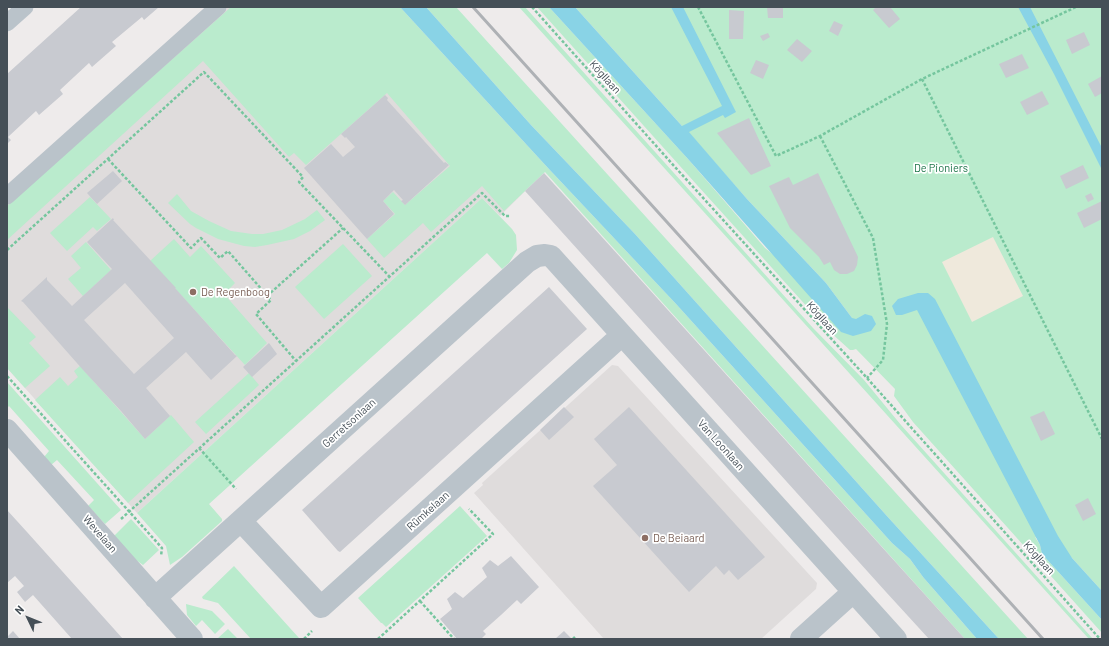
<!DOCTYPE html>
<meta charset="utf-8">
<style>
body{margin:0}
#map{position:relative;width:1109px;height:646px;overflow:hidden;background:#eeebeb;font-family:Barlow,sans-serif}
canvas{display:block}
.frame{position:absolute;inset:0;border:8px solid #454f57;pointer-events:none}
.north{position:absolute;left:8px;top:598px;width:40px;height:40px;-webkit-text-stroke:3px #fff;paint-order:stroke;rotate:313deg;font-size:11px;font-weight:700;line-height:16px;text-align:center;color:#454f57}
.north::after{content:'';display:block;margin:auto;width:14px;height:18px;background:#454f57;clip-path:polygon(50% 0,100% 100%,50% 72%,0 100%)}
</style>
<div id="map">
<canvas width="1109" height="646"></canvas>
<div class="frame"></div>
<div class="north">N</div>
</div>
<script>
const g = document.querySelector('canvas').getContext('2d');
g.lineJoin = 'round';
function fillPath(path, color) { g.fillStyle = color; g.fill(path, 'evenodd'); }
const shape = rows => new Path2D(rows.map(r => 'M' + r).join(''));
function trace(path, color, width, dash) { g.strokeStyle = color; g.lineWidth = width; g.lineCap = dash ? 'butt' : 'round'; g.setLineDash(dash || []); g.stroke(path); }
function label(font, color, halo, rows, align = 'center') {
  g.font = font + ' Barlow,sans-serif'; g.lineWidth = 3.5; g.setLineDash([]); g.textBaseline = 'middle'; g.strokeStyle = halo; g.fillStyle = color; for (const [text, x, y, turn = 0] of rows) {
    g.save(); g.translate(x, y); g.rotate((+turn || 0) * Math.PI / 180); g.textAlign = isNaN(turn) ? turn : align; if (halo) g.strokeText(text, 0, 0); g.fillText(text, 0, 0); g.restore();
  }
}
fillPath(shape([
 [227,7,374,7,534,182,500,216,482,198,137,513,7,368,7,205],
 [612,365,618,366,817,583,816,589,761,639,604,639,474,493,483,485,482,483]
]), '#dfdcdc');
fillPath(shape([
 [231,7,400,7,548,168,677,305,892,543,910,559,923,577,977,639,965,639,545,172,504,211,482,186,431,232,423,223,384,258,367,239,395,214,383,201,393,192,405,205,450,166,387,93,306,165,294,153,289,157,203,61,7,240,7,206],
 [426,7,456,7,1028,639,999,639,886,515,635,234,531,125],
 [519,7,525,7,813,328,864,380,901,425,1093,639,1089,639],
 [537,7,549,7,688,159,765,248,852,318,826,283,747,199,688,132,682,126,575,7,1102,7,1102,591,1072,558,1035,537,1040,545,1042,554,1102,620,1102,633,913,422,894,396,895,389,856,349,853,350,850,350,829,331,697,185],
 [177,194,191,211,209,221,231,231,252,234,263,234,282,230,305,219,317,210,325,220,310,231,294,239,267,245,255,247,244,246,218,239,196,228,190,224,168,203],
 [90,197,111,219,97,231,93,227,67,251,50,233],
 [482,198,512,229,516,235,517,250,509,263,502,269,487,253,209,504,222,519,222,521,182,557,170,565,166,546,137,513],
 [174,239,190,257,201,246,235,283,224,294,267,343,245,365,150,261],
 [86,242,111,270,83,296,68,279,81,268,71,256],
 [343,244,372,276,324,319,295,287],
 [7,307,36,337,29,343,50,366,25,388,7,368],
 [80,366,145,439,171,415,194,442,128,503,35,400,60,377,68,386,78,377,74,371],
 [249,373,259,385,206,434,195,422],
 [7,382,121,510,105,524,88,506,94,500,57,460,51,465,44,457,49,451,9,406,7,408],
 [460,506,487,536,386,627,382,623,381,623,358,598],
 [131,519,159,550,143,565,136,560,114,536],
 [234,566,299,638,298,639,251,639,218,603,203,599,202,597],
 [186,604,212,611,225,624,215,634,202,620,196,626,187,615],
 [228,629,238,639,219,639,218,638]
]), '#baebcd');
fillPath(shape([
 [993,237,1023,296,972,322,942,262]
]), '#efe9dc');
fillPath(shape([
 [400,7,426,7,531,125,635,234,886,515,999,639,977,639,923,577,910,559,892,543,677,305,548,168],
 [549,7,575,7,682,126,722,106,671,7,683,7,736,112,725,118,723,115,689,132,747,199,826,283,852,318,856,319,865,314,872,316,876,324,871,331,853,336,841,332,688,159],
 [1018,7,1030,7,1102,148,1102,170,1054,74],
 [918,293,928,293,935,299,1058,536,1072,558,1102,591,1102,620,1042,554,1040,545,917,310,902,315,896,315,892,306,898,299]
]), '#89d3e6');
fillPath(shape([
 [81,7,159,7,144,20,142,17,112,42,116,46,92,67,89,63,60,90,63,94,39,115,36,111,8,137,11,140,7,144,7,74],
 [767,7,783,7,783,18,768,18],
 [876,7,890,7,900,19,889,28,873,10],
 [729,10,744,11,743,39,729,39],
 [834,21,843,25,838,36,829,31],
 [1084,32,1090,45,1072,54,1066,40],
 [768,33,770,37,763,41,760,36],
 [797,39,812,51,802,62,787,50],
 [1022,54,1029,68,1006,78,999,64],
 [756,60,769,65,763,79,750,73],
 [1102,76,1102,93,1095,97,1088,84],
 [1042,91,1049,104,1027,115,1020,102],
 [385,95,388,98,387,100,444,163,445,162,449,165,405,205,401,201,403,200,394,190,383,201,394,214,367,239,304,168,331,144,343,157,355,147,346,137,345,138,341,134],
 [749,118,771,166,751,175,717,133],
 [1083,165,1089,178,1066,189,1060,176],
 [113,171,122,181,97,204,87,193],
 [544,173,611,247,965,639,929,639,886,592,525,191],
 [818,173,858,257,857,265,854,271,847,274,840,274,834,270,830,262,824,265,819,257,790,228,769,186,789,177,793,185],
 [1091,193,1094,199,1088,202,1085,196],
 [1102,201,1102,219,1084,228,1077,213],
 [113,218,114,220,113,220,176,288,175,288,235,355,237,356,211,380,186,352,146,388,170,416,145,439,121,411,84,371,23,302,21,301,47,277,47,280,72,306,112,269,87,242],
 [125,283,174,338,134,374,84,320],
 [549,287,587,329,340,552,338,551,302,510],
 [269,343,277,354,252,377,243,367],
 [564,407,574,417,549,440,540,430],
 [629,407,765,557,738,580,729,570,724,575,716,566,689,592,593,486,617,465,594,439],
 [1044,411,1055,434,1041,441,1030,417],
 [1088,498,1096,514,1083,521,1075,505],
 [7,510,27,532,123,639,72,639,33,595,25,602,17,592,24,586,15,576,7,583],
 [511,556,539,587,521,604,517,600,501,615,483,631,486,634,481,639,457,639,440,619,452,609,447,599,455,592,463,598,487,577,482,568,490,560,498,566],
 [13,631,20,639,7,639,7,637],
 [564,631,571,638,569,639,555,639]
]), '#c8cad0');
trace(shape([
 [532,7,675,167,867,378,1100,639],
 [698,7,776,156,820,136,922,79,1076,7],
 [922,79,1102,439],
 [820,136,873,238,887,324,883,360,867,378],
 [108,159,191,248,201,238,220,258,228,251,271,300,256,314,296,361],
 [7,250,204,72,303,177,299,182,389,276],
 [267,296,343,228],
 [7,376,162,548,161,556],
 [199,448,236,489],
 [121,519,482,193,505,216,511,216],
 [420,601,454,639],
 [304,639,312,631],
 [378,639,493,534,469,509],
 [573,639,575,637]
]), '#75c69e', 2.5, [3, 2]);
trace(shape([
 [7,23,25,7],
 [7,196,218,7]
]), '#bac3ca', 17);
trace(shape([
 [7,430,192,639],
 [241,521,321,607,622,335],
 [155,598,527,262,537,256,545,255,551,256,896,639],
 [801,639,853,592]
]), '#bac3ca', 22);
trace(shape([
 [473,7,1043,639]
]), '#aeb1b5', 3);
for (const [x, y, r, color] of [
 [193,292,4,"#8d6e63"],
 [645,538,4,"#8d6e63"]
]) { const dot = new Path2D(); dot.arc(x, y, r, 0, 2 * Math.PI); g.fillStyle = color; g.fill(dot); trace(dot, '#fff', 1.5); }
label('11px', '#454f57', '#fff', [
 ["Kögllaan",605,77,48],
 ["Kögllaan",822,318,48],
 ["Gerretsonlaan",349,423,-42],
 ["Van Loonlaan",721,445,48],
 ["Rümkelaan",428,511,-42],
 ["Wevelaan",100,534,49],
 ["Kögllaan",1039,558,48]
]);
label('11px', '#1b7347', '#fff', [
 ["De Pioniers",941,168]
]);
label('11px', '#785e54', '#fff', [
 ["De Regenboog",201,292],
 ["De Beiaard",653,538]
], 'left');
</script>
